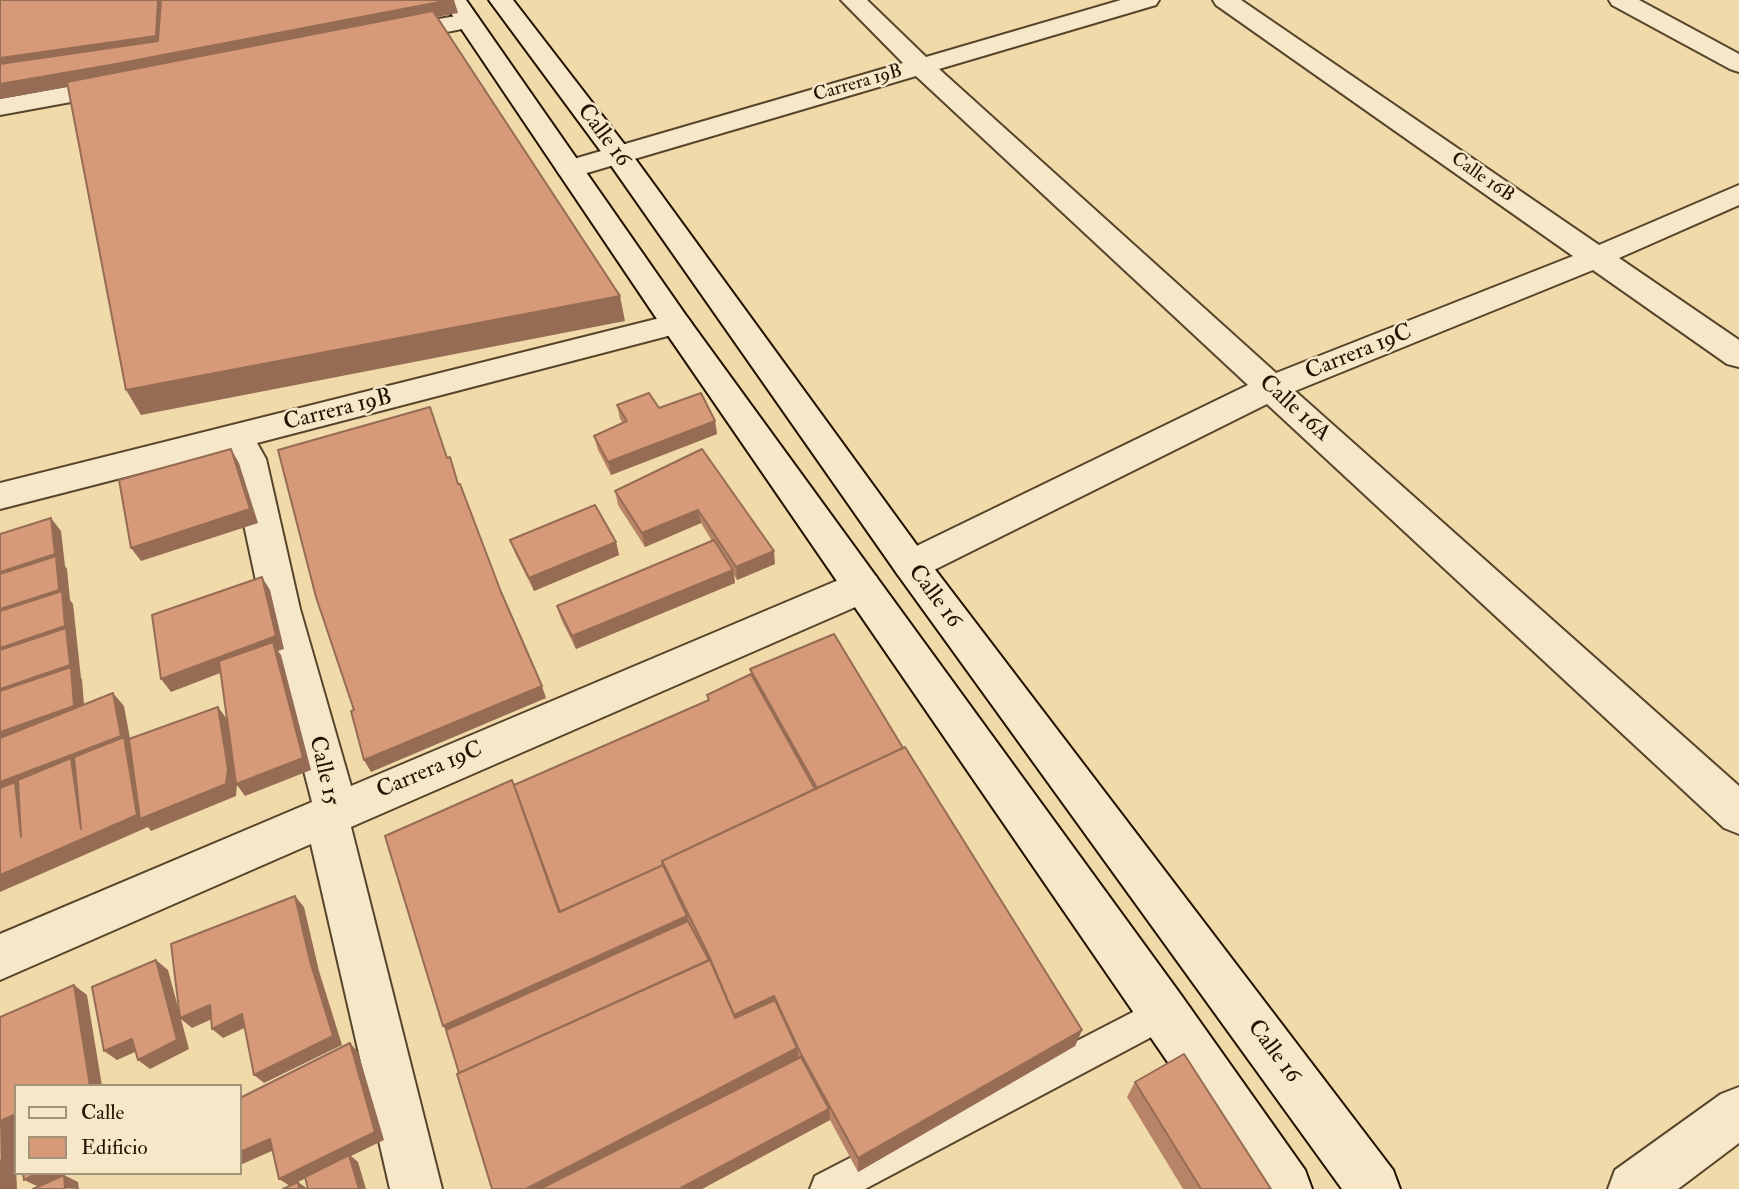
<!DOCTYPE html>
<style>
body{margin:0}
#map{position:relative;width:1739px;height:1189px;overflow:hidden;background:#f0daaa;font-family:"IM FELL Double Pica",serif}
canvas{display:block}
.legend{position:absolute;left:14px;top:1084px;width:228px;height:91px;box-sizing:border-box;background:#f5e7c8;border:2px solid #a19278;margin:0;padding:9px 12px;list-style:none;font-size:21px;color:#241200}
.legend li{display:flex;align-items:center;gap:14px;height:35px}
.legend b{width:35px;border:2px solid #a19278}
</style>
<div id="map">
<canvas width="1739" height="1189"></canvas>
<ul class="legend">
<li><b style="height:9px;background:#f5e7c8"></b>Calle</li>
<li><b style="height:19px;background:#d69a78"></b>Edificio</li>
</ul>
</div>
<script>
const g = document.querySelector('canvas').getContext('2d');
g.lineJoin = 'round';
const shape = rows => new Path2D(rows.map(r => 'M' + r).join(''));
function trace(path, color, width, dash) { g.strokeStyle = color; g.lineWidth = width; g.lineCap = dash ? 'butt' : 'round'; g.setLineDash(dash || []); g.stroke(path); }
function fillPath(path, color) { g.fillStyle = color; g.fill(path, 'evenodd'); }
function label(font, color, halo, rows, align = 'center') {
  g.font = font + ' "IM FELL Double Pica",serif'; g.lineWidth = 5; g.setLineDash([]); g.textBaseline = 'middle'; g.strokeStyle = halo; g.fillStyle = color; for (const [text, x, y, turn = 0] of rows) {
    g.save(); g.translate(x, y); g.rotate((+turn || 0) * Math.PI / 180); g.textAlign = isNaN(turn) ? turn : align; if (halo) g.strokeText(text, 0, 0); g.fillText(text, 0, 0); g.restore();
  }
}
const service = shape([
 [1164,996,1176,1000,1181,1012,1176,1024,865,1189,810,1189,815,1176,1164,996]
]);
const minor = shape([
 [841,0,867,0,926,57,1121,0,1159,0,1156,5,939,69,1276,373,1573,256,1216,5,1213,0,1241,0,1599,245,1739,185,1739,205,1619,258,1739,340,1739,367,1727,364,1593,270,1295,391,1739,786,1739,834,1724,828,1267,404,924,575,911,580,898,575,892,565,898,555,1248,385,916,76,580,175,570,177,560,175,556,169,560,163,903,63,841,0],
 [1609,0,1639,0,1739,54,1739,72,1730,69,1612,5,1609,0],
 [468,14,477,16,480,21,477,26,391,43,382,40,378,35,382,30,391,27,468,14],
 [122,77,131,79,135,85,131,91,0,115,0,99,122,77],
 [676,314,687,317,692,324,687,331,257,443,266,459,300,609,351,786,848,576,862,572,876,576,881,587,876,598,351,827,442,1189,390,1189,311,844,0,980,0,934,312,802,262,609,230,459,226,451,0,509,0,483,676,314],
 [1739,1087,1739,1143,1678,1189,1608,1189,1615,1170,1721,1094,1739,1087]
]);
const secondary = shape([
 [442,0,466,0,687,317,1181,995,1305,1170,1312,1189,1255,1189,665,331,442,0],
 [489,0,513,0,628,149,924,555,1393,1170,1400,1189,1342,1189,898,575,608,161,489,0]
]);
trace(service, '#57442a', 4);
trace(minor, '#57442a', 4);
trace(secondary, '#241200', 4);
fillPath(service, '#f5e7c8');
fillPath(minor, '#f5e7c8');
fillPath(secondary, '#f5e7c8');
fillPath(shape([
 [617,405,659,408,715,421,717,434,611,475,598,450,594,436,623,423,620,419],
 [702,449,775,564,737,580,734,575,735,583,576,649,561,619,557,606,712,541,701,523,645,547,618,505,615,491],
 [510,540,616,542,619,555,534,591,515,553],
 [750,669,903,748,1082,1030,1075,1046,858,1172,830,1120,702,1189,459,1073,446,1030,443,1026,514,785,708,700,707,695,751,674],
 [1135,1082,1271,1189,1183,1189,1127,1097]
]), '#b88467');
fillPath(shape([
 [158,0,454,0,458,13,123,77,0,99,0,58],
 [620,296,625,321,141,415,126,390],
 [715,421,717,434,611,475,608,462],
 [231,449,239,463,258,523,141,561,131,548],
 [698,510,701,523,645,547,642,533],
 [51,518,61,531,65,566,67,569,70,600,73,604,81,678,82,679,85,718,0,749,0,572],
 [616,542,619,555,534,591,529,578],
 [774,551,775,564,737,580,736,567],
 [733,570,735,583,576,649,572,636],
 [262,577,270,590,284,649,278,651,281,655,311,770,245,796,237,785,236,796,151,831,148,827,0,892,0,875,34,848,0,799,0,782,113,693,124,706,131,744,218,707,227,719,275,652,171,692,161,679],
 [542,686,546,698,371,772,364,760],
 [295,896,304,907,319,971,342,1045,264,1083,254,1075],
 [687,916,691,931,453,1039,443,1026],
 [156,960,168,970,181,1018,210,1005,221,1015,192,1028,181,1019,189,1049,150,1069,138,1060],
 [74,985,87,995,102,1086,90,1086],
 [774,996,777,1013,738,1032,734,1015],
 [242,1014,253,1024,223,1038,212,1029],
 [1082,1030,1075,1046,858,1172,858,1158],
 [132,1039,144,1048,117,1060,104,1051],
 [350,1043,358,1052,384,1140,351,1156,358,1162,366,1189,359,1189,350,1157,298,1182,308,1189,299,1189,290,1186,279,1179],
 [797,1048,799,1061,554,1189,526,1189],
 [829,1109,830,1120,702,1189,679,1189],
 [16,1114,16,1128,14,1129,17,1189,1,1189,0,1121],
 [270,1139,281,1147,240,1165,240,1152],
 [38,1173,69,1173,64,1175,78,1182,79,1189,39,1187,24,1180]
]), '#966c54');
const building = shape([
 [0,0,158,0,156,36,0,58,0,0],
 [161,0,450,0,116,64,0,84,0,64,158,41,161,0],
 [433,11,620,296,126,390,67,82,433,11],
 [649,393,659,408,701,393,715,421,608,462,594,436,627,421,617,405,649,393],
 [430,407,447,458,450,457,458,484,460,484,501,592,542,686,364,760,351,711,354,710,316,597,278,450,430,407],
 [231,449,250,509,131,548,119,480,231,449],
 [702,449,774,551,736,567,698,510,642,533,615,491,702,449],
 [595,505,616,542,529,578,510,540,595,505],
 [51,518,55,554,0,572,0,534,51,518],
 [714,540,733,570,572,636,557,606,714,540],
 [56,556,59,590,0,609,0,574,56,556],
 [262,577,276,636,161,679,152,615,262,577],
 [62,591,65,626,0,648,0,611,62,591],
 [66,628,70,665,0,689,0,650,66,628],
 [834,634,903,748,817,788,750,669,834,634],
 [273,642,303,758,236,784,219,661,273,642],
 [71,667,74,706,0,732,0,691,71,667],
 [751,674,815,789,662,861,663,865,560,912,514,785,709,700,707,695,751,674],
 [113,693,121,736,0,782,0,738,113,693],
 [218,707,228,769,226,784,140,819,129,739,218,707],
 [124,737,137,815,0,875,0,788,15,782,21,837,18,780,71,758,81,829,74,757,124,737],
 [905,747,1082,1030,858,1158,801,1054,774,996,734,1015,709,956,662,861,905,747],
 [512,780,559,912,663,865,687,916,443,1026,385,836,512,780],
 [295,896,310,961,333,1036,254,1075,242,1014,212,1029,210,1005,180,1018,171,944,295,896],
 [688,921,709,960,459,1073,446,1030,688,921],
 [156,960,177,1040,138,1060,132,1039,104,1051,92,987,156,960],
 [710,960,735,1018,775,1000,797,1048,526,1189,492,1189,457,1074,710,960],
 [74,985,90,1086,16,1086,16,1115,16,1114,0,1121,0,1017,74,985],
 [350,1043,375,1132,279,1179,270,1139,240,1152,240,1098,350,1043],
 [1184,1054,1271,1189,1201,1189,1135,1082,1184,1054],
 [801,1057,829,1109,679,1189,540,1189,801,1057],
 [349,1155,359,1189,308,1189,305,1177,349,1155],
 [0,1160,1,1189,0,1189,0,1160],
 [23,1173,38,1173,24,1180,23,1173],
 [64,1175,65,1189,33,1189,64,1175],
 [298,1182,299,1189,283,1189,298,1182]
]);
fillPath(building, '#d69a78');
trace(building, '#966c54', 2);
label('19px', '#241200', '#f5e7c8', [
 ["Carrera 19B",858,84,-16],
 ["Calle 16B",1482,178,35]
]);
label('23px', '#241200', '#f5e7c8', [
 ["Calle 16",603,136,53],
 ["Carrera 19C",1359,353,-22],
 ["Calle 16A",1294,409,42],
 ["Carrera 19B",338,411,-14],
 ["Calle 16",934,597,53],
 ["Calle 15",323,771,77],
 ["Carrera 19C",430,771,-23],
 ["Calle 16",1273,1052,53]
]);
</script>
